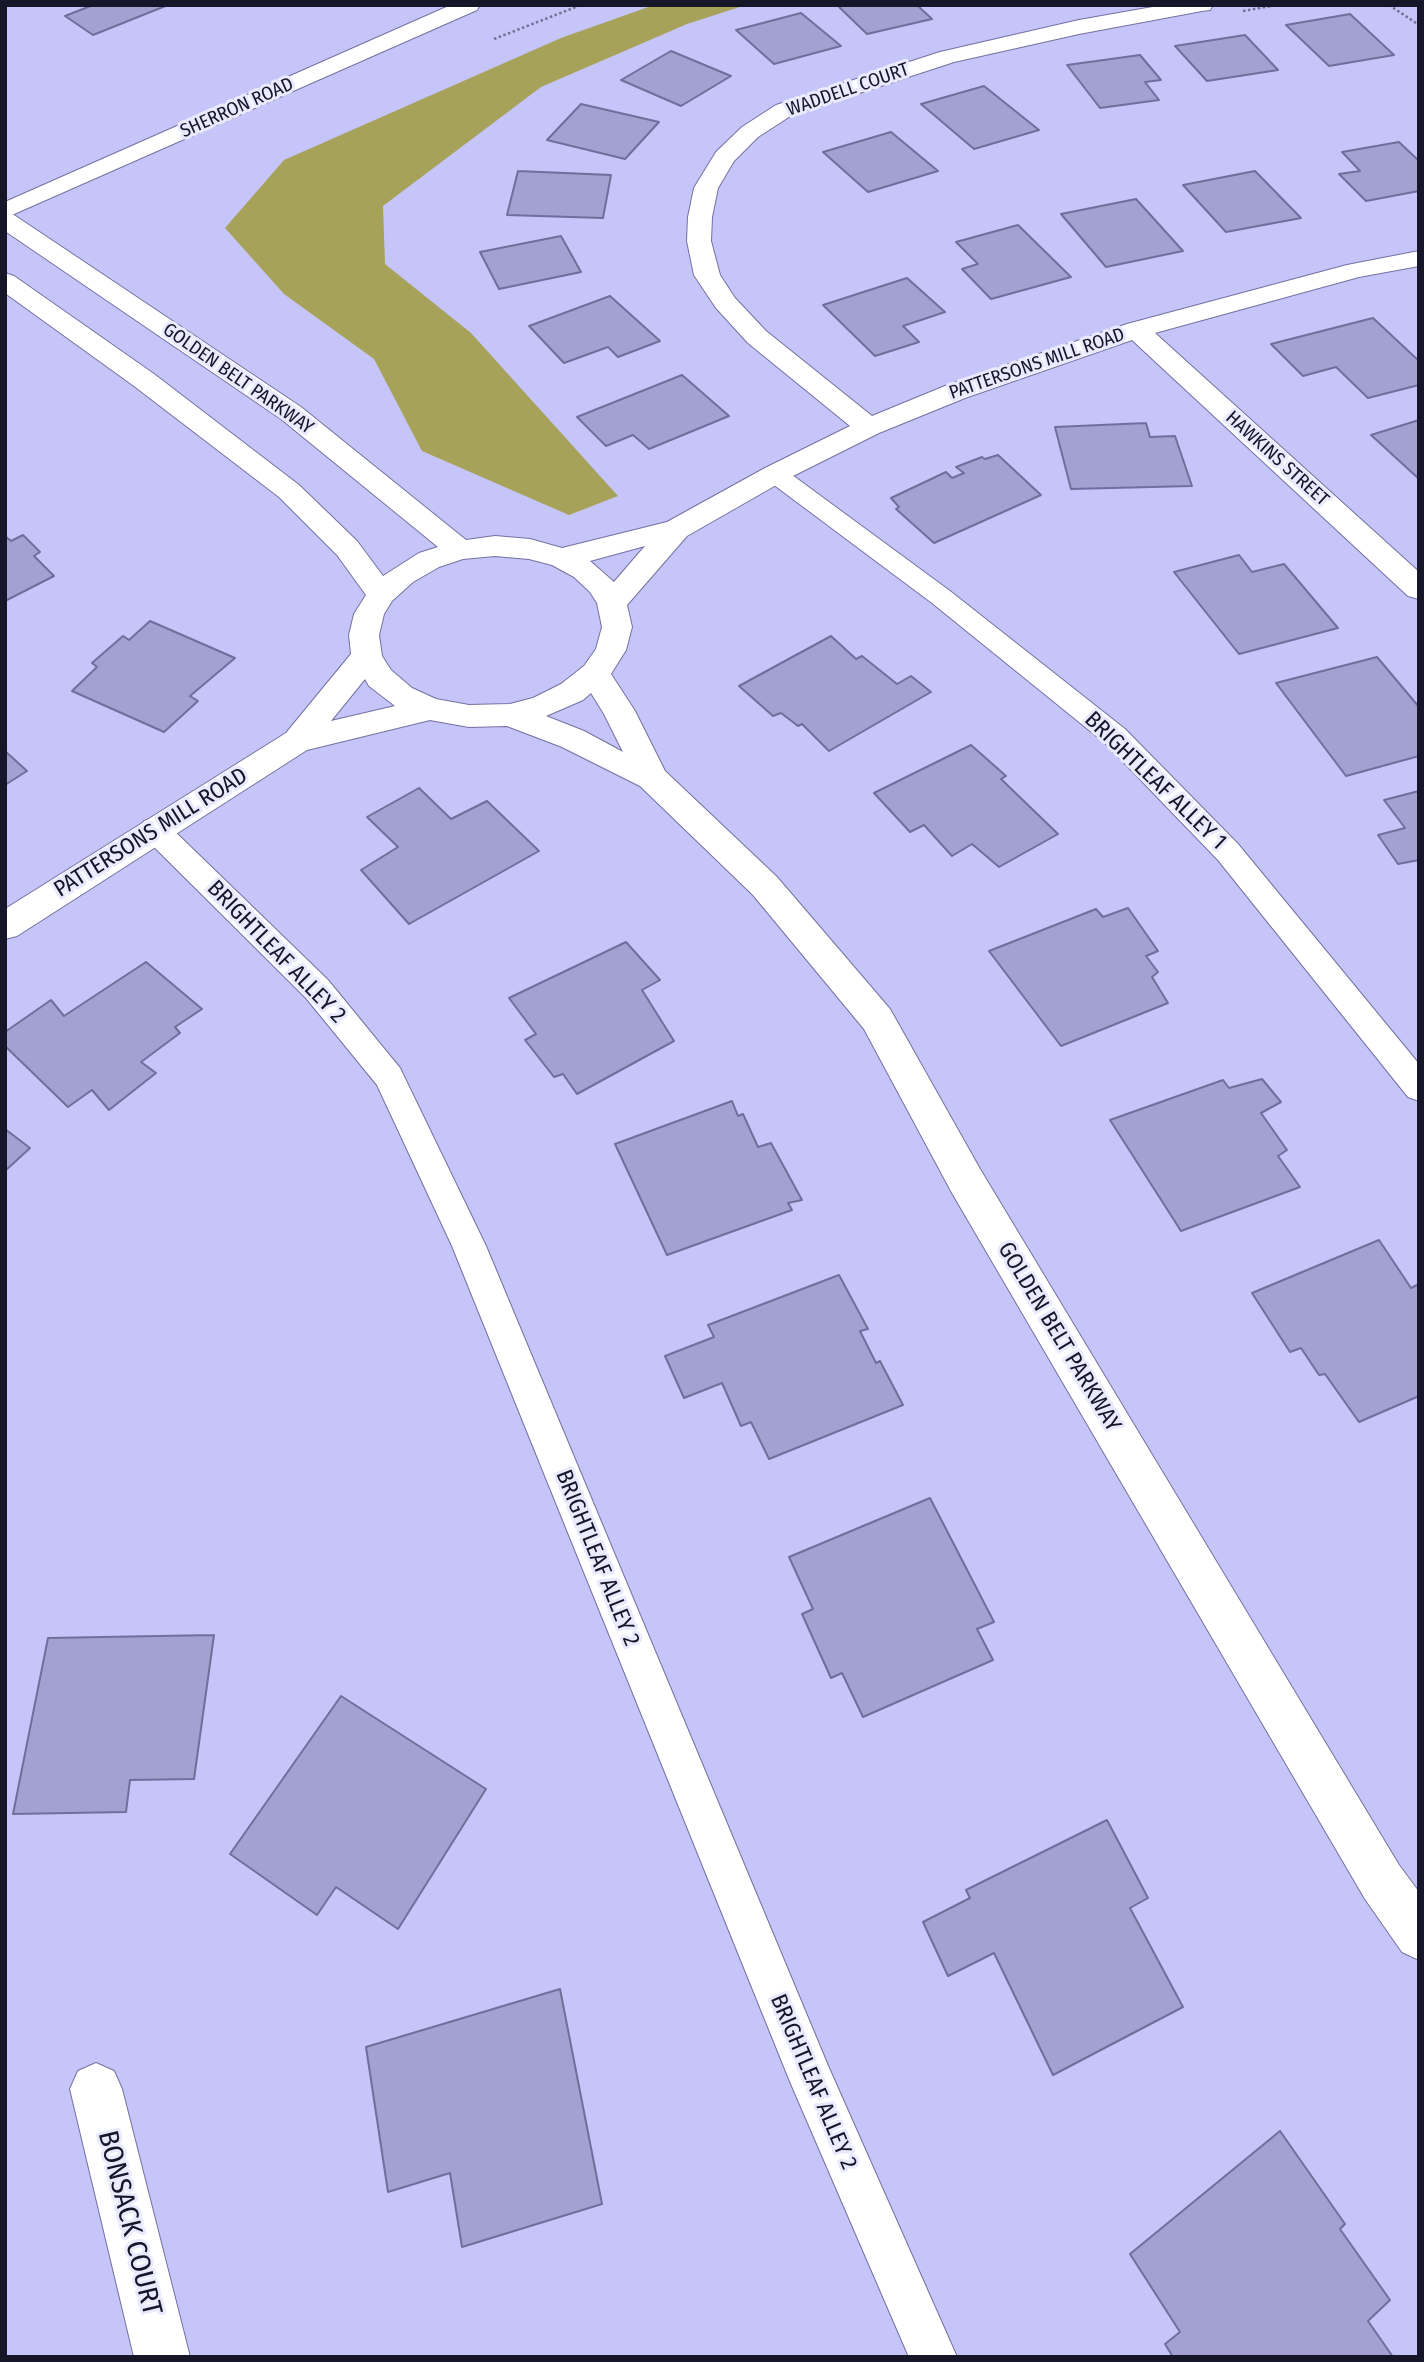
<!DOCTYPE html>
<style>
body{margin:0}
#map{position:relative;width:1424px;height:2362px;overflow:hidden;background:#c6c5f9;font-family:"Fira Sans Condensed",sans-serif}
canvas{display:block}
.frame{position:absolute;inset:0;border:7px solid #171628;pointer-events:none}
</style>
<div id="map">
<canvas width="1424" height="2362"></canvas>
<div class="frame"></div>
</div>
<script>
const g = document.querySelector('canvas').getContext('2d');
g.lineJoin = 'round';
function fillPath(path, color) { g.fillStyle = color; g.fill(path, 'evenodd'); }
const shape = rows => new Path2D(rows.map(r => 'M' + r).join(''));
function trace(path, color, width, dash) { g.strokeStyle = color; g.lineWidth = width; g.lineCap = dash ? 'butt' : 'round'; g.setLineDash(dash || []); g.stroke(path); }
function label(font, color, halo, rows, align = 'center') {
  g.font = font + ' "Fira Sans Condensed",sans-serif'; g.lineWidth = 6; g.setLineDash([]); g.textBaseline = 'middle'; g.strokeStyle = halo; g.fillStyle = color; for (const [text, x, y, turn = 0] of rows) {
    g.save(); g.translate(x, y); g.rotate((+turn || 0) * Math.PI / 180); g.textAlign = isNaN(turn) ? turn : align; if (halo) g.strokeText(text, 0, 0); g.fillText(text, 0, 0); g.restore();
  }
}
fillPath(shape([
 [654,5,746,5,687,24,541,87,383,206,385,264,471,333,618,496,569,515,422,451,374,359,284,294,225,228,284,160,561,38]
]), '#a6a259');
const building = shape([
 [93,5,168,5,93,35,65,16,93,5],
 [845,5,917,5,932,19,867,34,839,7,845,5],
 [801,13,841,46,774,64,736,30,801,13],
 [1350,14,1394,55,1329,66,1286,25,1350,14],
 [1245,35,1278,70,1207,81,1175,46,1245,35],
 [671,51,731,76,681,106,621,80,671,51],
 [1140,55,1161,80,1145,82,1159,100,1100,108,1067,65,1140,55],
 [984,86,1039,130,974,149,921,104,984,86],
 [581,104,659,122,625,159,547,140,581,104],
 [891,132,938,171,868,192,823,152,891,132],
 [1399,142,1419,161,1419,191,1366,201,1339,174,1360,171,1342,152,1399,142],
 [518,171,611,175,603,218,507,215,518,171],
 [1255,171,1301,218,1226,232,1183,185,1255,171],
 [1136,199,1183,251,1106,267,1061,214,1136,199],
 [1018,225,1071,277,991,299,962,269,978,264,956,242,1018,225],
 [561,236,581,272,499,289,480,252,561,236],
 [907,278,945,312,903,326,919,342,875,356,823,305,907,278],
 [610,296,660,341,618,357,608,347,564,363,529,326,610,296],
 [1373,318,1419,361,1419,385,1368,398,1336,367,1303,376,1271,344,1373,318],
 [682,375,729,416,649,449,633,435,606,446,577,417,682,375],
 [1419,420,1419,479,1371,435,1419,420],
 [1146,423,1150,437,1175,436,1192,486,1071,489,1055,427,1146,423],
 [998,455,1041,495,934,543,896,509,899,507,891,498,946,472,952,478,964,473,956,467,982,457,985,459,998,455],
 [23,535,40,552,34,556,54,576,5,601,5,536,11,541,23,535],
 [1239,555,1252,572,1284,564,1338,628,1239,654,1174,572,1239,555],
 [150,621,235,658,190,696,198,701,164,732,72,691,97,667,92,663,123,636,129,640,150,621],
 [831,636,856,659,862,656,897,684,911,676,931,692,829,751,802,724,798,726,781,713,773,716,739,686,831,636],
 [1377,657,1419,707,1419,756,1346,776,1276,683,1377,657],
 [971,745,1006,776,1001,779,1058,834,999,867,972,844,952,856,924,825,910,832,874,793,971,745],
 [5,751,27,771,5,785,5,751],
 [419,788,451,819,487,801,539,851,409,924,361,870,398,847,367,817,419,788],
 [1419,791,1419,860,1398,864,1378,835,1405,828,1384,800,1419,791],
 [1128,908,1158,951,1146,956,1158,972,1152,977,1168,1003,1061,1046,989,951,1096,909,1103,917,1128,908],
 [626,942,660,980,642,990,674,1041,577,1094,563,1074,554,1077,525,1040,536,1034,509,998,626,942],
 [146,962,202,1009,175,1027,180,1033,141,1062,156,1073,109,1110,92,1090,68,1107,5,1046,5,1032,51,1000,64,1016,146,962],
 [1262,1079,1281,1102,1261,1113,1287,1150,1278,1156,1300,1187,1181,1231,1110,1120,1223,1080,1229,1088,1262,1079],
 [732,1101,738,1116,743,1114,758,1147,771,1143,802,1200,788,1203,792,1210,667,1255,615,1144,732,1101],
 [5,1129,30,1148,5,1171,5,1129],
 [1379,1240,1411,1288,1419,1284,1419,1396,1359,1422,1325,1374,1319,1375,1301,1348,1290,1352,1252,1293,1379,1240],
 [839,1275,868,1329,860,1331,876,1363,880,1361,903,1405,769,1459,751,1422,741,1426,722,1383,684,1398,665,1356,714,1337,708,1325,839,1275],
 [930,1498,994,1622,977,1629,993,1660,863,1717,842,1673,831,1678,802,1614,813,1609,789,1557,930,1498],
 [214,1635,194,1779,130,1780,126,1812,13,1814,48,1638,214,1635],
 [341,1696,486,1789,398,1929,336,1887,317,1915,230,1854,341,1696],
 [1107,1820,1148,1898,1130,1908,1183,2007,1053,2075,994,1953,948,1976,923,1922,970,1898,966,1890,1107,1820],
 [560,1989,602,2204,462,2247,450,2173,388,2192,366,2047,560,1989],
 [1280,2131,1345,2224,1340,2229,1390,2300,1368,2321,1393,2357,1173,2357,1165,2344,1180,2332,1130,2254,1280,2131]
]);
fillPath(building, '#a2a1d2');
trace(building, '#706e9c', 2);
const lane = shape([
 [775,466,784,469,950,591,1125,729,1238,844,1419,1064,1419,1101,1408,1097,1218,860,1105,743,932,603,766,479,763,474,766,469,775,466],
 [154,818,164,821,328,980,400,1068,486,1246,829,2068,957,2357,909,2357,791,2084,452,1246,377,1085,306,998,144,837,140,829,144,821,154,818]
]);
const street = shape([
 [1164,5,1213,5,1210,10,1202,11,1079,34,954,62,792,115,758,137,734,161,718,188,712,217,711,241,720,275,735,298,766,331,872,416,945,386,1127,324,1347,265,1419,251,1419,266,1359,277,1155,333,1419,572,1419,599,1408,596,1132,340,965,398,879,433,785,480,687,536,627,605,632,627,626,650,611,674,635,711,665,771,777,877,890,1009,980,1169,1399,1865,1419,1892,1419,1960,1402,1952,1365,1899,952,1193,864,1029,753,895,640,786,562,747,507,726,469,727,430,720,307,750,17,936,5,939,5,909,286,733,351,654,349,635,354,614,366,595,337,555,279,497,134,386,5,293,5,273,14,276,154,374,299,485,357,541,383,576,419,553,438,547,281,419,5,231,5,213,14,215,301,407,466,540,495,536,530,539,562,548,667,522,765,468,850,426,748,343,716,308,694,275,687,241,688,217,694,188,716,152,742,127,776,105,940,52,1079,20,1164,5],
 [645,546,614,582,590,561,645,546],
 [495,556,529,559,552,565,574,577,590,592,597,603,602,627,596,649,584,666,561,684,533,698,510,704,469,705,436,699,412,688,391,670,382,656,379,635,384,614,392,601,413,582,439,567,463,559,495,556],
 [365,679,369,686,395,706,331,721,365,679],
 [591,693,604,714,623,752,584,731,546,716,583,700,591,693],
 [96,2063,114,2071,122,2089,190,2357,134,2357,70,2089,78,2071,96,2063]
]);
const secondary = shape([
 [451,5,480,5,477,10,5,218,5,202,451,5]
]);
trace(lane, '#7371a0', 2);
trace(street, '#7371a0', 2);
trace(secondary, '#7371a0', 2);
trace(shape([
 [1389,5,1419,25],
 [1243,11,1277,5],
 [494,39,581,5]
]), '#727195', 2.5, [2.5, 2.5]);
fillPath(lane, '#fff');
fillPath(street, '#fff');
fillPath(secondary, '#fff');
label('19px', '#171628', '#eaeaff', [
 ["WADDELL COURT",848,90,-19],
 ["SHERRON ROAD",237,108,-24],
 ["PATTERSONS MILL ROAD",1037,364,-19],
 ["GOLDEN BELT PARKWAY",238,379,35],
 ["HAWKINS STREET",1277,459,42]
]);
label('23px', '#171628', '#eaeaff', [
 ["BRIGHTLEAF ALLEY 1",1155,781,44],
 ["PATTERSONS MILL ROAD",151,833,-32],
 ["BRIGHTLEAF ALLEY 2",276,952,46],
 ["GOLDEN BELT PARKWAY",1059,1337,59],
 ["BRIGHTLEAF ALLEY 2",597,1558,68],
 ["BRIGHTLEAF ALLEY 2",813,2082,67]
]);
label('28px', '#171628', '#eaeaff', [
 ["BONSACK COURT",129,2223,76]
]);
</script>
